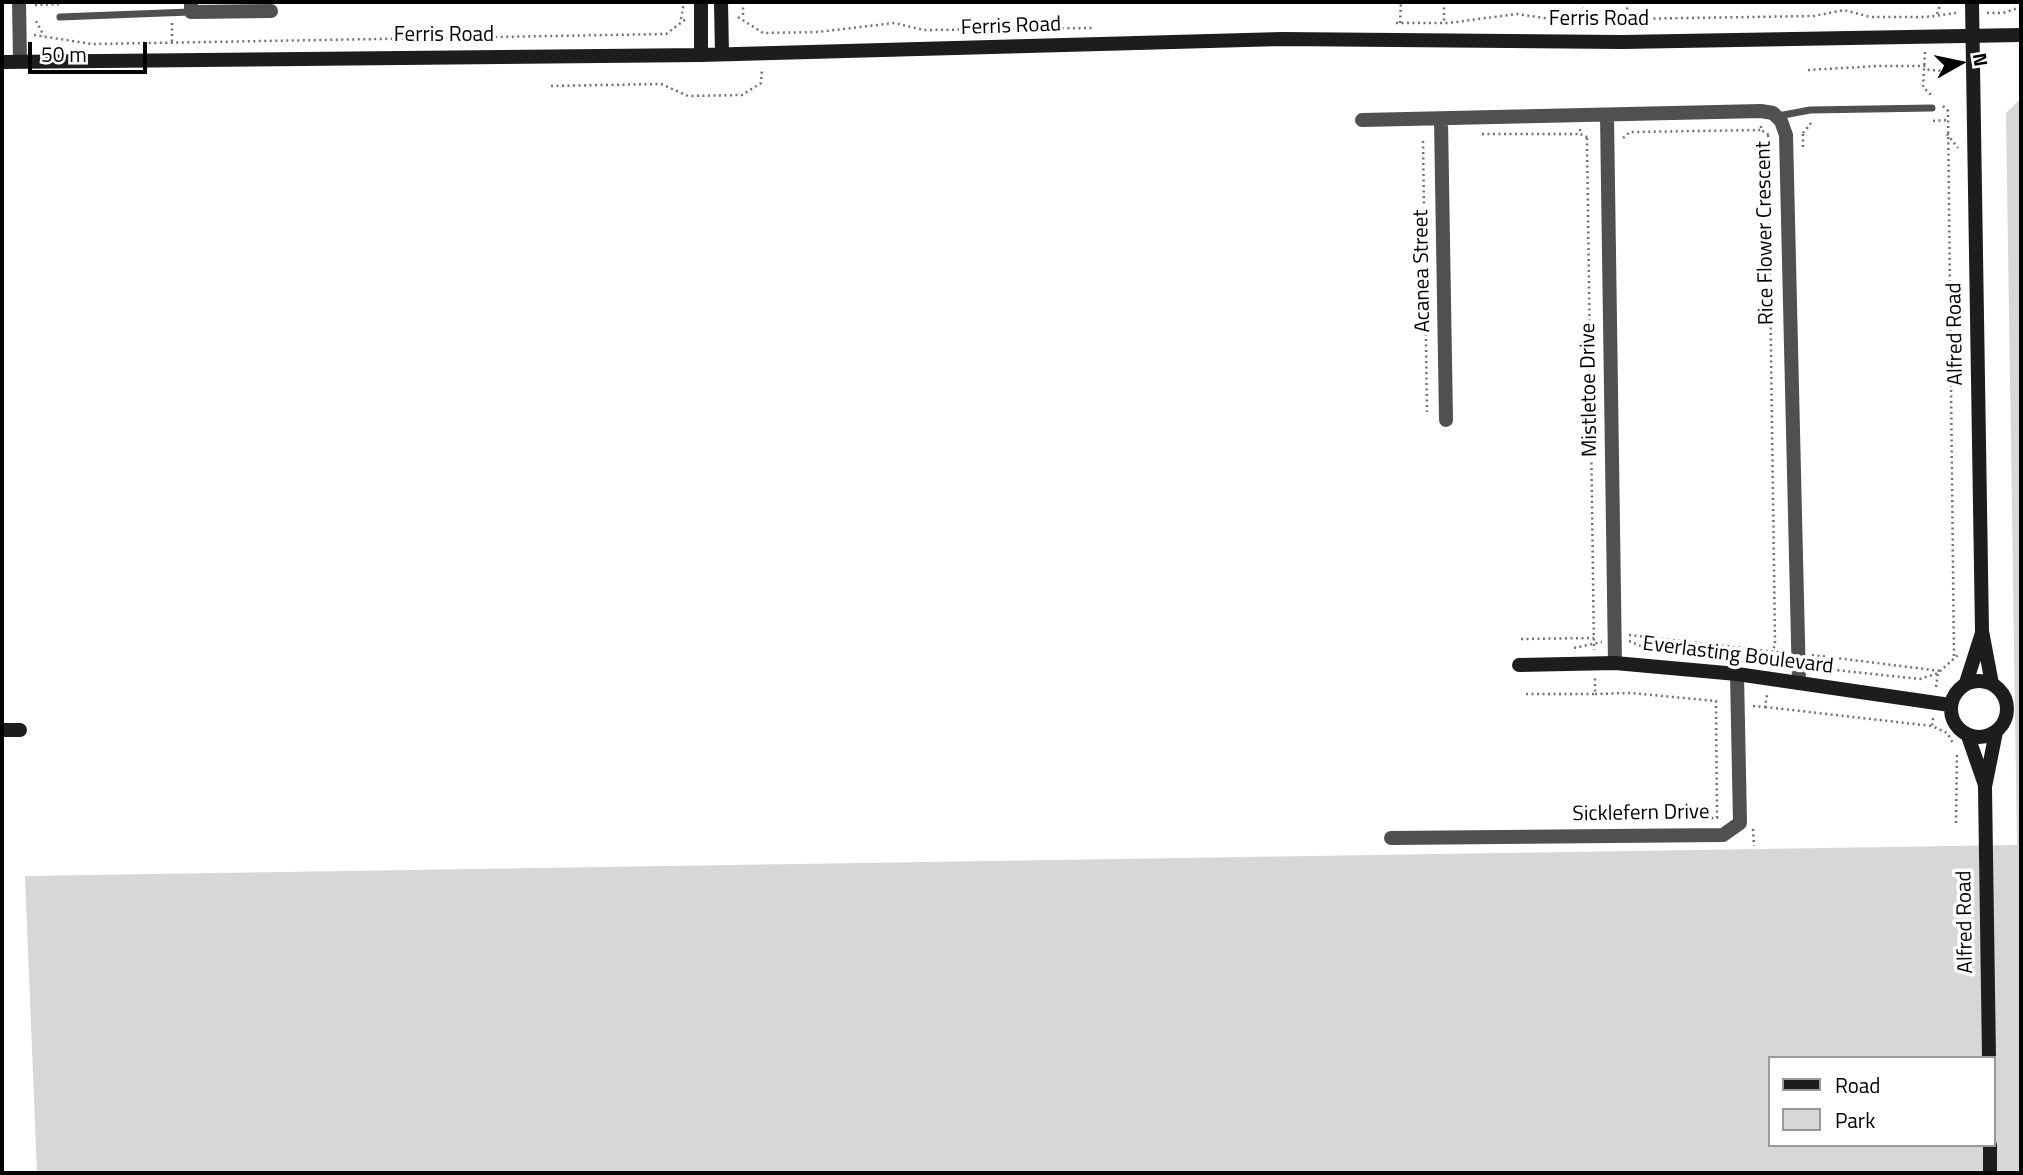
<!DOCTYPE html>
<style>
body{margin:0}
#map{position:relative;width:2023px;height:1175px;overflow:hidden;background:#fff;font-family:"Titillium Web",sans-serif}
canvas{display:block}
.frame{position:absolute;inset:0;border:4px solid #000;pointer-events:none}
.legend{position:absolute;left:1768px;top:1056px;width:228px;height:91px;box-sizing:border-box;background:#fff;border:2px solid #999;margin:0;padding:9px 12px;list-style:none;font-size:21px;color:#000}
.legend li{display:flex;align-items:center;gap:14px;height:35px}
.legend b{width:35px;border:2px solid #999}
.north{position:absolute;left:1925px;top:28px;width:70px;height:70px;-webkit-text-stroke:5px #fff;paint-order:stroke;rotate:81deg;font-size:19px;font-weight:700;line-height:28px;text-align:center;color:#000}
.north::after{content:'';display:block;margin:auto;width:24px;height:32px;background:#000;clip-path:polygon(50% 0,100% 100%,50% 72%,0 100%)}
.scale{position:absolute;left:28px;top:42px;width:119px;height:32px;box-sizing:border-box;border:4px solid #000;border-top:0;padding-left:9px;font-size:21px;line-height:24px;white-space:nowrap;color:#000;-webkit-text-stroke:5px #fff;paint-order:stroke}
</style>
<div id="map">
<canvas width="2023" height="1175"></canvas>
<div class="frame"></div>
<ul class="legend">
<li><b style="height:9px;background:#1d1d1d"></b>Road</li>
<li><b style="height:19px;background:#d7d7d7"></b>Park</li>
</ul>
<div class="north">N</div>
<div class="scale">50 m</div>
</div>
<script>
const g = document.querySelector('canvas').getContext('2d');
g.lineJoin = 'round';
function fillPath(path, color) { g.fillStyle = color; g.fill(path, 'evenodd'); }
const shape = rows => new Path2D(rows.map(r => 'M' + r).join(''));
function trace(path, color, width, dash) { g.strokeStyle = color; g.lineWidth = width; g.lineCap = dash ? 'butt' : 'round'; g.setLineDash(dash || []); g.stroke(path); }
function label(font, color, halo, rows, align = 'center') {
  g.font = font + ' "Titillium Web",sans-serif'; g.lineWidth = 7; g.setLineDash([]); g.textBaseline = 'middle'; g.strokeStyle = halo; g.fillStyle = color; for (const [text, x, y, turn = 0] of rows) {
    g.save(); g.translate(x, y); g.rotate((+turn || 0) * Math.PI / 180); g.textAlign = isNaN(turn) ? turn : align; if (halo) g.strokeText(text, 0, 0); g.fillText(text, 0, 0); g.restore();
  }
}
fillPath(shape([
 [2021,98,2021,1173,37,1173,25,876,2017,845,2006,113],
 [1769,1058,1993,1058,1993,1145,1769,1145]
]), '#d7d7d7');
trace(shape([
 [743,2,743,16],
 [1444,2,1444,23],
 [1584,2,1584,20],
 [1627,2,1627,19],
 [35,5,59,4],
 [1987,13,2003,13,2021,7],
 [1937,14,1941,2],
 [738,17,763,33,818,32,894,23,924,30,1092,28],
 [681,19,684,2],
 [36,21,44,36],
 [172,23,172,42],
 [1396,23,1448,23,1517,14,1558,20,1814,16,1844,10,1870,17,1926,17,1956,13],
 [1400,23,1401,2],
 [34,35,92,44,666,34,686,19],
 [1925,52,1923,87,1933,97],
 [1808,70,1878,66,1924,66,1929,70,1949,71],
 [551,86,661,84,688,96,742,95,761,83,762,68],
 [1943,106,1948,111,1954,659],
 [1933,121,1947,120],
 [1761,126,1761,130,1769,135],
 [1580,129,1580,134,1589,138],
 [1803,133,1811,123],
 [1482,134,1580,134],
 [1803,134,1803,148],
 [1947,134,1958,148],
 [1768,135,1775,642,1771,664],
 [1587,138,1594,650],
 [1623,138,1630,132,1761,130],
 [1423,141,1427,412],
 [1629,635,1785,653],
 [1521,639,1594,638],
 [1629,641,1648,649,1670,651],
 [1574,648,1602,642],
 [1812,655,1941,671],
 [1750,660,1785,658],
 [1812,660,1835,670,1920,679,1938,673],
 [1936,687,1938,673,1959,654],
 [1526,694,1595,694,1595,677],
 [1595,694,1630,693,1716,701,1717,818,1611,819],
 [1753,706,1765,707,1767,695],
 [1765,707,1932,726],
 [1933,718,1932,726,1947,733,1953,743],
 [1956,823,1957,752],
 [1753,829,1754,846]
]), '#727272', 2.5, [2, 3.5]);
trace(shape([
 [60,17,190,12],
 [1778,116,1810,110,1932,108]
]), '#505050', 7);
trace(shape([
 [19,2,20,61],
 [191,2,191,12,271,11],
 [1607,116,1615,663],
 [1362,120,1761,111,1773,113,1781,121,1786,135,1799,683],
 [1441,120,1446,420],
 [1391,838,1723,835,1740,823,1737,674]
]), '#505050', 14);
trace(shape([
 [701,2,701,55],
 [721,2,722,54],
 [1972,2,1982,631,1992,684],
 [2,62,701,55,1282,39,1622,42,2021,35],
 [1519,665,1615,663,1737,674,1950,705],
 '1951 709a28 28 0 1 1 56 0a28 28 0 1 1-56 0Z',
 [1966,683,1982,633],
 [2,730,20,730],
 [1968,736,1985,785],
 [1989,1058,1985,787,1996,732],
 [1990,1145,1990,1173]
]), '#1d1d1d', 14);
label('21px', '#000', '#fff', [
 ["Ferris Road",1599,20],
 ["Ferris Road",1011,27,-2],
 ["Ferris Road",444,36],
 ["Rice Flower Crescent",1766,233,-91],
 ["Acanea Street",1423,271,-91],
 ["Alfred Road",1956,334,-91],
 ["Mistletoe Drive",1590,390,-91],
 ["Everlasting Boulevard",1738,656,7],
 ["Sicklefern Drive",1641,814,-1],
 ["Alfred Road",1966,922,-91]
]);
</script>
